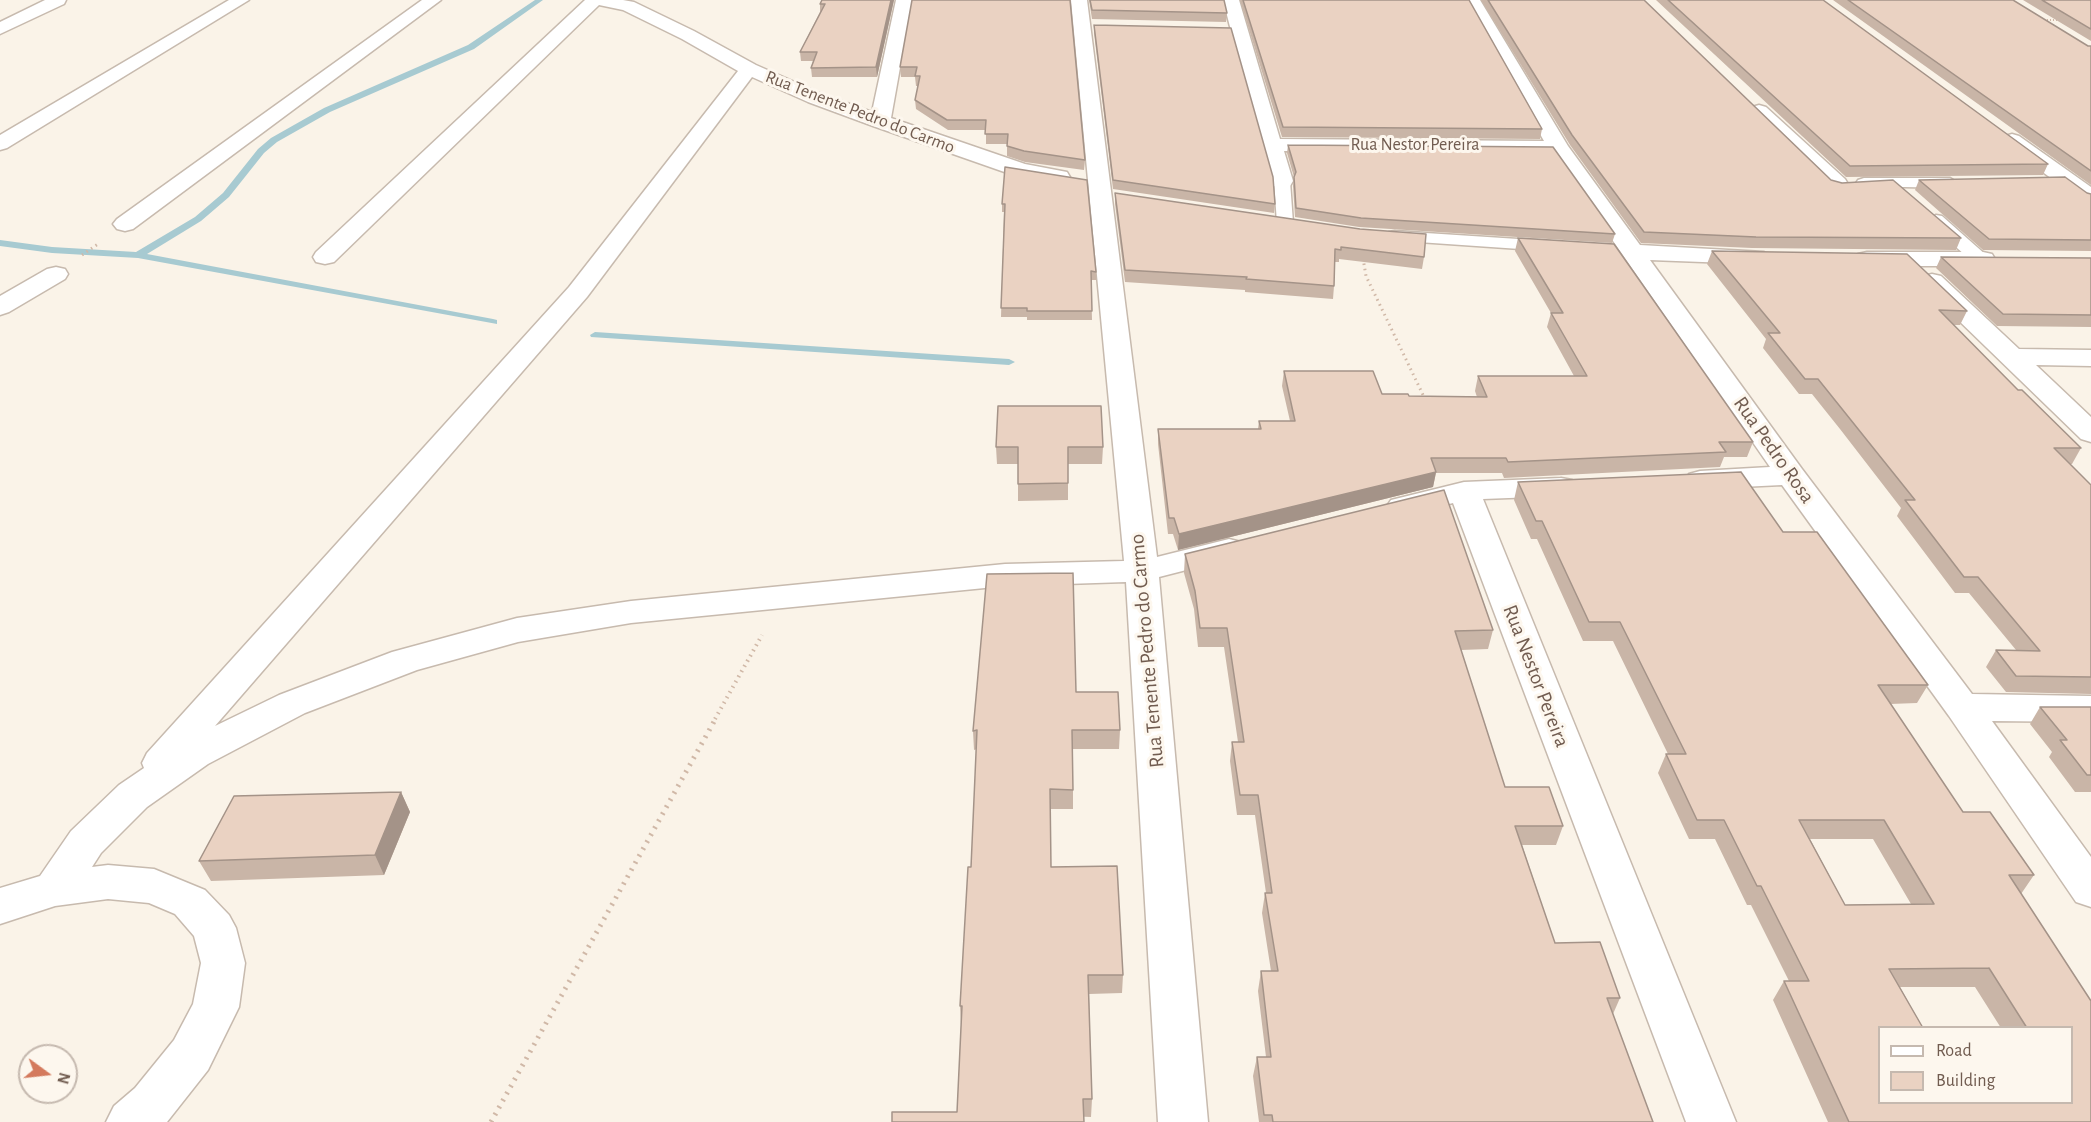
<!DOCTYPE html>
<style>
body{margin:0}
#map{position:relative;width:2091px;height:1122px;overflow:hidden;background:#faf3e8;font-family:"Alegreya Sans",sans-serif}
canvas{display:block}
.legend{position:absolute;left:1878px;top:1026px;width:195px;height:78px;box-sizing:border-box;background:#fdf7ee;border:2px solid #c5b9af;margin:0;padding:8px 10px;list-style:none;font-size:18px;color:#715c50}
.legend li{display:flex;align-items:center;gap:12px;height:30px}
.legend b{width:30px;border:2px solid #c5b9af}
.north{position:absolute;left:18px;top:1044px;width:60px;height:60px;box-sizing:border-box;background:#fdf7ee;border:2px solid #c5b9af;border-radius:50%;rotate:105deg;font-size:16px;font-weight:700;line-height:24px;text-align:center;color:#715c50}
.north::after{content:'';display:block;margin:auto;width:21px;height:27px;background:#d47a5d;clip-path:polygon(50% 0,100% 100%,50% 72%,0 100%)}
</style>
<div id="map">
<canvas width="2091" height="1122"></canvas>
<ul class="legend">
<li><b style="height:8px;background:#fff"></b>Road</li>
<li><b style="height:16px;background:#ead2c2"></b>Building</li>
</ul>
<div class="north">N</div>
</div>
<script>
const g = document.querySelector('canvas').getContext('2d');
g.lineJoin = 'round';
const shape = rows => new Path2D(rows.map(r => 'M' + r).join(''));
function fillPath(path, color) { g.fillStyle = color; g.fill(path, 'evenodd'); }
function trace(path, color, width, dash) { g.strokeStyle = color; g.lineWidth = width; g.lineCap = dash ? 'butt' : 'round'; g.setLineDash(dash || []); g.stroke(path); }
function label(font, color, halo, rows, align = 'center') {
  g.font = font + ' "Alegreya Sans",sans-serif'; g.lineWidth = 6; g.setLineDash([]); g.textBaseline = 'middle'; g.strokeStyle = halo; g.fillStyle = color; for (const [text, x, y, turn = 0] of rows) {
    g.save(); g.translate(x, y); g.rotate((+turn || 0) * Math.PI / 180); g.textAlign = isNaN(turn) ? turn : align; if (halo) g.strokeText(text, 0, 0); g.fillText(text, 0, 0); g.restore();
  }
}
fillPath(shape([
 [535,0,543,0,474,49,330,112,277,142,264,153,229,197,201,221,147,254,493,319,497,320,497,324,138,258,52,253,0,246,0,240,52,247,136,252,195,217,223,193,258,149,271,138,324,108,468,45,535,0],
 [595,332,1009,359,1015,362,1009,365,591,337,590,335,595,332]
]), '#a7cad1');
const service = shape([
 [1282,176,1290,181,1293,223,1285,228,1277,223,1274,181,1282,176],
 [1864,178,1950,178,1958,183,1950,188,1858,186,1856,183,1858,180,1864,178],
 [1936,215,1942,216,1986,255,1989,259,1986,263,1974,263,1930,224,1928,220,1936,215],
 [1395,231,1549,241,1555,242,1558,246,1555,250,1549,251,1389,240,1386,236,1389,232,1395,231]
]);
const minor = shape([
 [45,0,66,0,64,4,0,34,0,22,45,0],
 [229,0,249,0,7,148,0,150,0,135,229,0],
 [422,0,441,0,133,229,125,231,117,229,113,224,117,219,422,0],
 [585,0,623,0,634,2,694,31,756,65,822,94,872,112,896,0,912,0,891,118,1025,164,1067,172,1070,177,1067,182,1059,184,1013,175,873,126,808,102,752,77,587,297,215,726,279,695,392,652,517,618,631,601,1005,564,1124,561,1071,0,1087,0,1157,557,1229,539,1241,542,1245,549,1241,556,1159,577,1208,1122,1158,1122,1126,582,1005,586,631,623,518,642,417,670,305,713,208,764,147,807,101,853,92,867,108,865,154,869,205,890,229,915,236,928,245,963,239,1007,208,1070,167,1122,106,1122,114,1106,135,1088,174,1040,193,1004,201,963,194,936,175,914,149,903,108,899,55,906,0,924,0,888,40,876,71,831,119,785,144,768,142,763,147,753,569,287,738,71,682,39,623,10,599,5,334,262,325,264,316,262,313,257,316,252,585,0],
 [1223,0,1239,0,1280,139,1544,141,1464,0,1480,0,1568,146,1640,245,1764,252,1767,257,1764,262,1755,264,1650,260,1802,469,1972,694,2091,696,2091,722,1992,721,2091,857,2091,907,2076,902,1949,716,1782,485,1700,489,1689,486,1685,480,1689,474,1700,471,1770,467,1552,153,1284,151,1293,181,1290,186,1282,188,1274,186,1261,145,1223,0],
 [1759,105,1766,107,1845,179,1848,184,1845,189,1837,191,1829,189,1752,115,1749,111,1752,107,1759,105],
 [2012,134,2019,136,2091,187,2091,204,2083,202,2005,144,2002,140,2005,136,2012,134],
 [1867,252,1983,252,1992,254,1995,259,1992,264,1983,266,1867,266,1858,264,1855,259,1858,254,1867,252],
 [56,267,65,269,68,274,65,279,9,312,0,315,0,296,47,269,56,267],
 [1932,274,1941,276,2019,349,2091,350,2091,366,2036,365,2091,417,2091,442,2081,439,1923,286,1920,281,1923,276,1932,274],
 [1561,478,1572,480,1576,487,1572,494,1561,496,1483,499,1736,1122,1686,1122,1453,503,1402,516,1391,514,1386,507,1391,500,1464,482,1561,478]
]);
trace(service, '#c7baae', 3);
trace(minor, '#c7baae', 3);
trace(shape([
 [2044,20,2060,20]
]), '#d0b8a7', 2, [1, 2]);
trace(shape([
 [82,255,98,244],
 [1363,258,1366,276,1425,399]
]), '#d0b8a7', 3, [1.5, 4]);
trace(shape([
 [715,719,762,635]
]), '#d0b8a7', 4, [1.5, 4.5]);
trace(shape([
 [491,1122,716,718]
]), '#d0b8a7', 5, [2, 6]);
fillPath(service, '#fff');
fillPath(minor, '#fff');
fillPath(shape([
 [894,0,877,77,812,77,811,68,813,61,801,61,800,52,820,12,820,4],
 [912,0,1085,160,1084,170,1025,162,1007,156,1007,144,986,144,986,130,948,130,916,109,915,100,918,86,916,86,915,77,901,77,900,67],
 [1089,0,1224,0,1227,13,1226,22,1092,19],
 [1240,0,1469,0,1542,129,1540,139,1282,137],
 [1481,0,1644,0,1831,180,1961,238,1956,250,1752,248,1641,243,1570,145],
 [1656,0,1823,0,2048,164,2043,175,1846,177],
 [1833,0,2013,0,2088,46,2091,46,2091,185],
 [2023,0,2091,0,2091,41],
 [1094,25,1275,204,1274,213,1113,189,1094,33],
 [1288,145,1615,234,1612,243,1359,227,1295,217,1293,186,1294,177,1287,153],
 [1005,167,1096,272,1096,280,1091,280,1092,320,1027,320,1027,317,1001,317,1004,212,1002,212,1002,204],
 [1919,180,2091,194,2091,251,1983,250,1915,190],
 [1115,193,1424,257,1422,269,1339,259,1339,262,1335,262,1334,286,1333,299,1245,292,1245,290,1125,282,1115,204],
 [1518,238,1753,442,1747,457,1724,457,1720,467,1504,478,1502,473,1436,473,1433,487,1178,550,1173,534,1168,534,1158,444,1158,429,1258,429,1259,421,1290,421,1282,386,1284,371,1382,394,1409,396,1477,397,1475,391,1478,376,1574,376,1547,327,1551,313,1515,251],
 [1712,251,1967,311,1960,325,1953,325,2018,390,2081,448,2072,464,2070,464,2091,485,2091,694,2006,692,1986,667,1996,650,2016,650,1969,593,1955,593,1897,516,1901,508,1840,429,1812,394,1799,394,1763,348,1766,339,1707,264],
 [1941,257,2091,258,2091,327,1997,326,1936,268],
 [996,447,1103,447,1102,464,1068,464,1068,500,1018,501,1018,464,997,464],
 [1741,472,1783,532,1817,532,1928,685,1917,703,1890,704,1963,812,1990,812,2034,875,2021,894,2091,1001,2091,1122,1828,1122,1773,1000,1784,981,1789,981,1751,905,1747,905,1715,839,1689,839,1658,773,1666,754,1668,754,1613,641,1583,641,1537,539,1531,539,1514,500,1518,482],
 [1810,839,1873,839,1911,904,1845,905],
 [1900,987,1975,987,2001,1028,2072,1028,2072,1102,1880,1102,1880,1028,1923,1028],
 [1185,554,1493,630,1488,649,1461,650,1505,787,1563,826,1556,845,1522,845,1555,943,1620,998,1613,1014,1653,1122,1259,1122,1253,1076,1257,1057,1266,1057,1258,991,1261,971,1271,971,1262,913,1265,893,1266,893,1255,815,1237,815,1230,761,1232,742,1238,742,1224,647,1198,647,1194,609,1184,573],
 [1076,692,1120,730,1119,749,1073,749,1073,809,1051,809,1051,867,1123,975,1122,993,1089,994,1092,1099,1091,1117,957,1112,961,1025,960,1006,971,867,977,749,974,750,973,731],
 [2040,707,2091,707,2091,792,2075,792,2049,757,2052,752,2030,724],
 [401,792,410,812,384,875,211,881,199,861]
]), '#c9b5a7');
fillPath(shape([
 [891,0,894,0,877,77,876,67],
 [1436,472,1433,487,1178,550,1179,534],
 [401,792,410,812,384,875,375,855]
]), '#a49388');
const building = shape([
 [822,0,891,0,876,67,811,68,817,52,800,52,825,4,820,4,822,0],
 [912,0,1070,0,1085,160,1024,151,1007,146,1008,134,985,134,986,120,947,120,915,100,920,76,915,76,917,67,900,67,912,0],
 [1090,0,1224,0,1227,13,1092,10,1090,0],
 [1243,0,1469,0,1542,129,1283,127,1243,0],
 [1488,0,1644,0,1831,180,1842,183,1893,180,1961,238,1756,237,1644,232,1572,135,1488,0],
 [1668,0,1823,0,2048,164,1850,166,1668,0],
 [1848,0,2013,0,2088,46,2091,46,2091,171,1848,0],
 [2042,0,2091,0,2091,29,2042,0],
 [1094,25,1231,28,1273,177,1275,204,1113,180,1094,25],
 [1288,145,1553,147,1615,234,1361,218,1296,208,1294,177,1296,172,1288,145],
 [1005,167,1087,180,1096,272,1091,271,1092,311,1027,311,1027,308,1001,308,1005,204,1002,204,1005,167],
 [2065,177,2087,193,2091,194,2091,240,1989,239,1919,180,2065,177],
 [1115,193,1360,229,1426,234,1424,257,1341,247,1341,250,1335,249,1334,286,1246,279,1247,277,1125,270,1115,193],
 [1518,238,1614,244,1753,442,1719,442,1726,452,1508,462,1506,458,1431,458,1436,472,1179,534,1174,518,1169,518,1158,429,1261,429,1259,421,1295,421,1284,371,1373,371,1382,394,1408,394,1409,396,1487,397,1478,376,1587,376,1551,313,1563,313,1518,238],
 [1712,251,1907,254,1967,311,1939,310,2018,390,2022,390,2081,448,2054,448,2091,485,2091,677,2016,676,1996,650,2040,651,1978,577,1964,577,1905,500,1915,500,1818,379,1805,379,1768,333,1780,333,1712,251],
 [1941,257,2091,258,2091,315,2003,314,1941,257],
 [998,406,1101,406,1103,447,1068,447,1068,483,1018,484,1018,447,996,447,998,406],
 [1741,472,1783,532,1817,532,1928,685,1878,685,1963,812,1990,812,2034,875,2009,875,2091,1001,2091,1122,1849,1122,1784,981,1809,981,1761,886,1757,886,1724,820,1697,820,1666,754,1686,754,1620,622,1589,622,1542,521,1536,521,1518,482,1741,472],
 [1799,820,1884,820,1934,904,1845,905,1799,820],
 [1989,968,2027,1028,2072,1028,2072,1102,1880,1102,1880,1028,1923,1028,1889,969,1989,968],
 [1444,490,1493,630,1455,631,1505,787,1549,787,1563,826,1515,826,1555,943,1600,942,1620,998,1607,998,1653,1122,1273,1122,1272,1115,1264,1115,1257,1057,1271,1057,1261,971,1278,971,1265,893,1272,893,1258,795,1240,795,1232,742,1244,742,1227,628,1200,628,1195,591,1185,554,1444,490],
 [1073,573,1076,692,1118,692,1120,730,1072,730,1073,790,1050,789,1051,867,1117,866,1123,975,1088,975,1092,1099,1083,1099,1084,1122,892,1122,892,1112,957,1112,962,1006,960,1006,968,867,971,867,977,730,973,731,987,574,1073,573],
 [2040,707,2091,707,2091,775,2087,775,2060,740,2067,740,2040,707],
 [401,792,375,855,199,861,234,796,401,792]
]);
fillPath(building, '#ead2c2');
trace(building, '#a49388', 1.5);
label('18px', '#715c50', '#fdf7ee', [
 ["Rua Tenente Pedro do Carmo",860,112,21],
 ["Rua Nestor Pereira",1415,145]
]);
label('21px', '#715c50', '#fdf7ee', [
 ["Rua Pedro Rosa",1774,450,55],
 ["Rua Tenente Pedro do Carmo",1147,651,-95],
 ["Rua Nestor Pereira",1536,676,69]
]);
</script>
